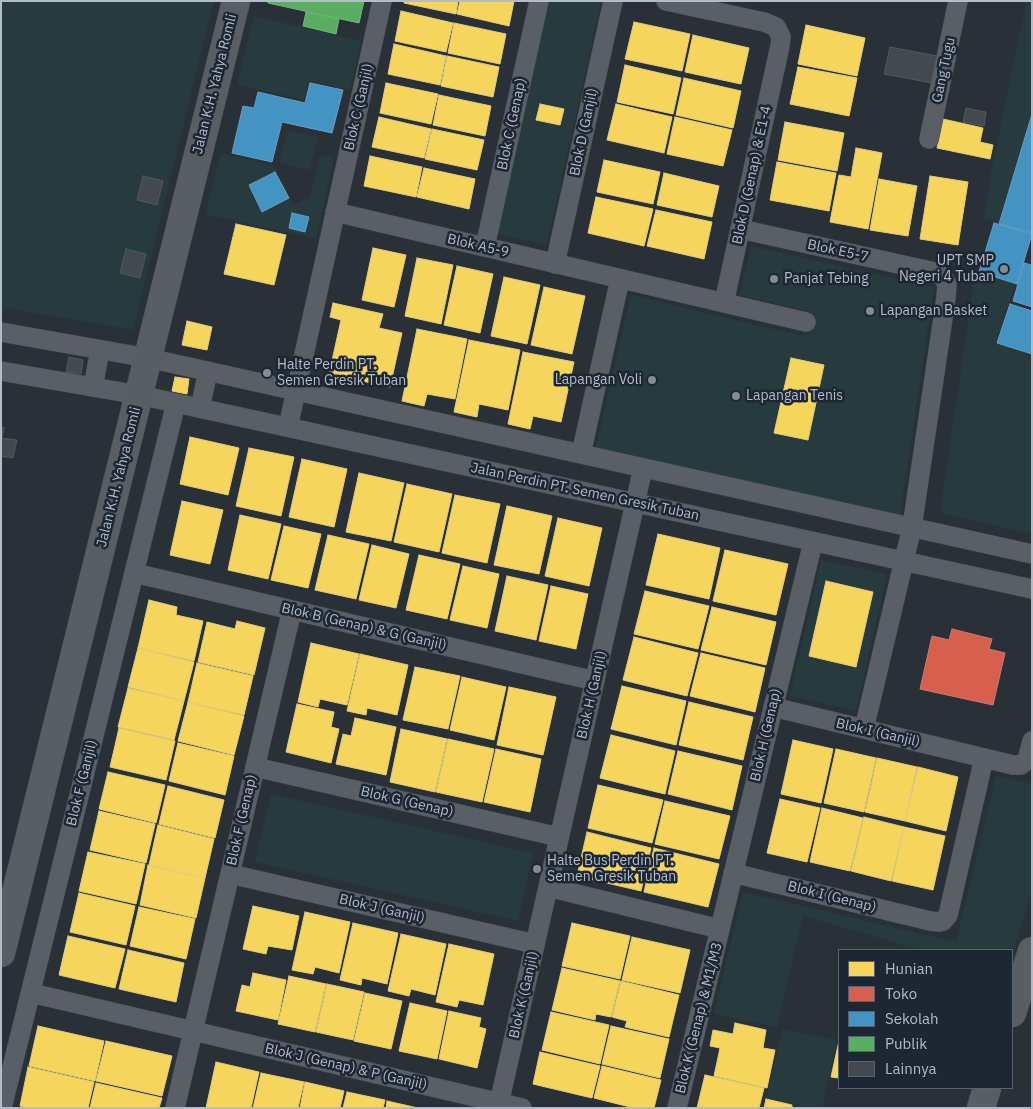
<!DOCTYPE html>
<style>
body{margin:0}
#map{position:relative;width:1033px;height:1109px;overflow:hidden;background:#2a3038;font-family:"IBM Plex Sans",sans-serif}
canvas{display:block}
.frame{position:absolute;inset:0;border:2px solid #b4bcc9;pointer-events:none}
.legend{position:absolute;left:838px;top:949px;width:175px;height:140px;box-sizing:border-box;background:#1d2633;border:1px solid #59626f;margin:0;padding:6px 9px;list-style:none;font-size:15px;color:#b4bcc9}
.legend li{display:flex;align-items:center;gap:10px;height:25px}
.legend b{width:25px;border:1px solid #59626f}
</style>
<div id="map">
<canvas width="1033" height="1109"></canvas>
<div class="frame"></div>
<ul class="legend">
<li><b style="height:14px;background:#f6d55c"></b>Hunian</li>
<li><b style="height:14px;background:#d6604d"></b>Toko</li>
<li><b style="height:14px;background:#4393c3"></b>Sekolah</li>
<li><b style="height:14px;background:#5aae61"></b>Publik</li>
<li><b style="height:14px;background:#444950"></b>Lainnya</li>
</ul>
</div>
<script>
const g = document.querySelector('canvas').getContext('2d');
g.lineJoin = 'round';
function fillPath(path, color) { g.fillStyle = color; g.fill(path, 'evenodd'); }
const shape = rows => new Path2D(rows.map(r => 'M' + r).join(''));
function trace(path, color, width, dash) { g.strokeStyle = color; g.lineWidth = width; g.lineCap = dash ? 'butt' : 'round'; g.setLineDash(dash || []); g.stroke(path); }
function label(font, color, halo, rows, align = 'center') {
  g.font = font + ' "IBM Plex Sans",sans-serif'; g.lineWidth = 5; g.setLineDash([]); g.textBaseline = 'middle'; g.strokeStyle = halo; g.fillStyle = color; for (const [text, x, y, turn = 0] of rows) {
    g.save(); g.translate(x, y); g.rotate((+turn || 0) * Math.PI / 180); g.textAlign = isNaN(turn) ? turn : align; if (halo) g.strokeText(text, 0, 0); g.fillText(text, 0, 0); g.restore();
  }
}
fillPath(shape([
 [1,1,214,1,133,330,1,307],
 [549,1,601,2,547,245,497,234],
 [1026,1,1032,1,1032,113,999,223,984,219,991,173],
 [254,16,361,41,350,90,309,81,304,100,237,85],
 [287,130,318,137,310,170,279,163],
 [221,153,273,165,294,205,310,197,320,155,334,158,316,239,205,214],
 [751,246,934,287,900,515,596,447,631,295,803,336,808,311,740,295],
 [975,272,1015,284,996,343,1032,354,1032,534,940,513],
 [821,560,887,574,856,711,790,696],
 [996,776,1032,784,1032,891,1012,956,1012,950,922,950,803,916,777,1027,714,1014,743,892,956,942],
 [271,794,533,853,518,921,255,862],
 [782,1029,837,1040,822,1108,805,1108,766,1099]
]), '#273a3e');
const homes = shape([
 [404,1,458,1,456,14,404,3,404,1],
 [460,1,514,1,509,26,457,14,460,1],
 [401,11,453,23,446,52,395,41,401,11],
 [634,22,690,34,682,71,625,59,634,22],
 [454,23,506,34,500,64,448,53,454,23],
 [806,25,865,38,857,76,798,64,806,25],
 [693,35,749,48,741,84,685,72,693,35],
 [394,44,446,56,440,85,388,74,394,44],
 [447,56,499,67,493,97,441,86,447,56],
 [625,65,681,78,673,114,617,102,625,65],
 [798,67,857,78,849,116,790,104,798,67],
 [684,78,741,91,733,128,676,115,684,78],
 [386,83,438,94,431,124,380,113,386,83],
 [439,95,491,106,485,136,433,125,439,95],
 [540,104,564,109,560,125,536,120,540,104],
 [616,104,672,117,664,153,607,140,616,104],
 [379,117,431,129,424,158,372,147,379,117],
 [675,117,732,130,723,166,667,154,675,117],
 [943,119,983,128,980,142,993,145,990,159,937,148,943,119],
 [785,122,844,133,837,171,778,160,785,122],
 [432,129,484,140,477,170,425,159,432,129],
 [856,148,882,153,868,229,830,222,839,175,851,177,856,148],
 [370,156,422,167,416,197,364,186,370,156],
 [604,160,660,172,653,204,597,192,604,160],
 [777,162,836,173,829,211,770,200,777,162],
 [424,168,475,179,469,209,417,197,424,168],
 [664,173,719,186,712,217,657,205,664,173],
 [930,176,968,182,958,245,920,239,930,176],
 [879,179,917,186,908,236,870,230,879,179],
 [596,197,653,209,644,246,588,233,596,197],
 [656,210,712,222,704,259,647,246,656,210],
 [236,224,286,235,274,285,224,274,236,224],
 [373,248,406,255,394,307,362,300,373,248],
 [417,258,453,265,441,324,405,316,417,258],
 [457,266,493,274,480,333,444,325,457,266],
 [504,277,540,285,527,344,491,336,504,277],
 [544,287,585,296,572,354,531,345,544,287],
 [333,303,383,314,379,328,402,333,390,387,329,374,341,320,330,317,333,303],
 [187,321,212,327,207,350,182,345,187,321],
 [417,329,467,339,455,399,427,394,424,406,402,401,417,329],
 [469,340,520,350,508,410,479,404,477,417,454,412,469,340],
 [523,352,574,362,561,422,533,416,530,429,508,424,523,352],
 [791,358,824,365,808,440,774,433,791,358],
 [175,377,189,379,187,394,172,391,175,377],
 [190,437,239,448,228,495,180,484,190,437],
 [249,448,294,457,281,516,236,506,249,448],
 [302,459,347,469,334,527,289,517,302,459],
 [359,473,404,483,391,541,346,532,359,473],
 [407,484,452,494,439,552,394,542,407,484],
 [455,495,500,504,487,563,442,553,455,495],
 [182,501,223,510,210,564,170,555,182,501],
 [507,506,552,516,539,574,494,565,507,506],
 [240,515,281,524,268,579,228,570,240,515],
 [558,518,602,528,589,586,545,576,558,518],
 [284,526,321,534,308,588,271,580,284,526],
 [658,534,720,548,709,599,646,585,658,534],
 [328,535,369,544,356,599,315,590,328,535],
 [372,545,409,554,396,608,359,600,372,545],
 [725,550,788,564,776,615,713,601,725,550],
 [419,555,460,564,447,619,406,610,419,555],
 [463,566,499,574,487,628,450,620,463,566],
 [507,576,548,585,536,640,495,631,507,576],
 [826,581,873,592,856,667,809,656,826,581],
 [551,586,588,594,576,649,539,641,551,586],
 [645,591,709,606,698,649,634,634,645,591],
 [149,600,177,607,176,615,203,621,194,661,138,648,149,600],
 [712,607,776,622,766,665,701,650,712,607],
 [237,621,265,628,254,675,198,662,207,622,235,629,237,621],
 [634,637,698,653,687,696,623,680,634,637],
 [311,643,359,654,347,705,320,699,318,707,298,702,311,643],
 [138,648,194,662,184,701,128,687,138,648],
 [701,653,765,668,755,712,690,696,701,653],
 [360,654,408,665,397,715,367,708,366,715,347,711,360,654],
 [197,663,253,676,244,715,188,702,197,663],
 [415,667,460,676,448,729,403,720,415,667],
 [462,677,506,687,494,740,450,730,462,677],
 [622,686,686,701,676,745,611,729,622,686],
 [509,687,556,697,543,755,497,745,509,687],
 [128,688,184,701,174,740,118,727,128,688],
 [188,702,244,716,234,755,178,741,188,702],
 [689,702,753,717,743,760,679,745,689,702],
 [297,704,334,712,331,727,339,729,331,763,286,752,297,704],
 [355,718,396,727,386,775,336,764,343,734,351,736,355,718],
 [119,728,175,741,166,780,110,767,119,728],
 [401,729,447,739,435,792,390,782,401,729],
 [611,735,675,751,665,794,600,778,611,735],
 [448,739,494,749,482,802,436,792,448,739],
 [793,740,833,749,821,803,781,794,793,740],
 [178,743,234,756,225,795,169,781,178,743],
 [496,749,541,759,530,812,484,802,496,749],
 [836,749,876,758,864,812,824,803,836,749],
 [678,751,742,766,732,810,668,794,678,751],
 [877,758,917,767,905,821,865,812,877,758],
 [918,767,958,777,946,831,905,821,918,767],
 [108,772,165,785,156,823,99,809,108,772],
 [598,785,663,800,652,843,588,828,598,785],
 [168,786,224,800,215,838,159,824,168,786],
 [780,799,820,808,807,862,767,853,780,799],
 [665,801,730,816,719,859,655,844,665,801],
 [822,808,863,818,850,871,810,862,822,808],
 [99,811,155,824,146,863,90,850,99,811],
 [864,817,904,827,891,881,851,871,864,817],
 [158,825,214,839,205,878,149,865,158,825],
 [904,827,945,836,933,890,892,881,904,827],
 [587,832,651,848,641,891,577,876,587,832],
 [654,848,719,864,708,907,644,892,654,848],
 [88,852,145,864,136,904,79,891,88,852],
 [148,865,205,878,196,918,140,905,148,865],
 [79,893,135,906,126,945,70,932,79,893],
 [253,906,299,916,292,950,268,946,266,954,243,949,253,906],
 [139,907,195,919,186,959,130,946,139,907],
 [305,912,350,922,339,973,315,967,313,974,292,970,305,912],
 [353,923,398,933,387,984,362,978,361,985,340,980,353,923],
 [572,923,630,936,620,979,562,966,572,923],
 [401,934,446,944,435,995,411,989,409,996,388,991,401,934],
 [68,936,125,949,115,988,59,975,68,936],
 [632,937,690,950,680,993,622,980,632,937],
 [449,944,494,954,483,1005,459,1000,457,1007,436,1002,449,944],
 [128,950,184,963,176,1002,119,989,128,950],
 [562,968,620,981,611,1017,596,1014,595,1020,552,1010,562,968],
 [253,973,286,980,278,1020,236,1011,242,985,250,987,253,973],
 [289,976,326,984,315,1032,278,1024,289,976],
 [621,981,679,995,669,1037,625,1027,627,1021,612,1017,621,981],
 [327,984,364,992,353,1040,316,1032,327,984],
 [365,993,402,1001,391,1049,354,1041,365,993],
 [410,1003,447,1011,437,1059,399,1051,410,1003],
 [449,1011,481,1018,479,1027,486,1029,477,1068,439,1059,449,1011],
 [551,1012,609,1025,600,1064,542,1050,551,1012],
 [735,1023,766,1030,763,1048,775,1050,767,1088,714,1076,720,1048,710,1046,713,1030,733,1034,735,1023],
 [38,1026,104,1041,95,1081,29,1066,38,1026],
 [611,1026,669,1039,660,1078,602,1064,611,1026],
 [106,1041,172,1056,162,1096,96,1081,106,1041],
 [839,1041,839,1078,831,1077,839,1041],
 [540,1052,600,1066,592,1098,533,1084,540,1052],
 [216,1062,259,1072,251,1108,206,1108,216,1062],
 [602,1066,661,1080,654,1108,634,1108,594,1098,602,1066],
 [28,1067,94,1082,88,1108,29,1108,20,1106,28,1067],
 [261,1073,304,1082,298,1108,253,1108,261,1073],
 [705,1075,764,1088,759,1108,697,1108,705,1075],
 [305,1082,344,1091,340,1108,300,1108,305,1082],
 [96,1083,162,1098,159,1108,90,1108,96,1083],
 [347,1092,385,1100,383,1108,343,1108,347,1092],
 [766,1099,792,1105,792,1108,764,1108,766,1099],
 [387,1101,418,1108,386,1108,387,1101]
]);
fillPath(homes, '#f6d55c');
trace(homes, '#e2ce7d', 1);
const shops = shape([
 [952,629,992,639,989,649,1005,653,993,705,920,689,932,636,949,640,952,629]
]);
fillPath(shops, '#d6604d');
trace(shops, '#cc7c72', 1);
const schools = shape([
 [310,83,343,90,332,133,282,122,272,162,232,153,243,106,254,108,258,92,305,103,310,83],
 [1032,114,1032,233,999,224,1032,114],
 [275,172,289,198,262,212,249,185,275,172],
 [292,213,309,217,305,232,289,228,292,213],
 [994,223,1032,234,1017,284,979,272,994,223],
 [1024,263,1032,265,1032,307,1013,301,1024,263],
 [1010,304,1032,311,1032,354,997,343,1010,304]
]);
fillPath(schools, '#4393c3');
trace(schools, '#659fc5', 1);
const public = shape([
 [268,1,364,1,359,23,268,3,268,1],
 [306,12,339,19,336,34,303,26,306,12]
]);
fillPath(public, '#5aae61');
trace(public, '#75b280', 1);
const building = shape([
 [890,47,937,56,932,83,884,74,890,47],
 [966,108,986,112,984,126,963,122,966,108],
 [143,176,163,181,157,205,137,200,143,176],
 [126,249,146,254,140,278,120,273,126,249],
 [69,357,83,360,81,374,66,372,69,357],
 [1,427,4,428,2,438,17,440,13,458,1,456,1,427]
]);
fillPath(building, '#444950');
trace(building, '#52575f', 1);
const street = shape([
 [666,1,764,22,776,27,781,37,780,46,724,303],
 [929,139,958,1],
 [335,212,806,322],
 [740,229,935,272,943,277,947,284,946,298,912,527,864,729],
 [485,247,539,1],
 [555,264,613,1],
 [1,332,148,358,1032,554],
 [1,371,139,395,1032,589],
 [93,387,100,350],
 [200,408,208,371],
 [288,427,382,1],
 [581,454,620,279],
 [134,573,595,681],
 [773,707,1013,765,1021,765,1027,760,1032,741],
 [255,767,559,837],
 [733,873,930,921,939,922,943,921,948,915,949,911,984,758],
 [230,874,535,944],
 [548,887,720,929],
 [31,993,522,1108],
 [2,1108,176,403],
 [175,1108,292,610],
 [498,1108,643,468],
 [677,1108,813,542]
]);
const secondary = shape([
 [1,953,236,1],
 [1012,1013,1032,951],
 [981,1108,987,1088]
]);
trace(street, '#484c53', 20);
trace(secondary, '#484c53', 29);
trace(street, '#5a5e66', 19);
trace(secondary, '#595d64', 28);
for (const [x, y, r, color] of [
 [1004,269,5,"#848b96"],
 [774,279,5,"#848b96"],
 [870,311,5,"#848b96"],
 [267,373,5,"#848b96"],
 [652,380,5,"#848b96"],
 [736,396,5,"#848b96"],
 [537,869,5,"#848b96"]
]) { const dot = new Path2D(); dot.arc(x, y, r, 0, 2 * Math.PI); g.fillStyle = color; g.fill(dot); trace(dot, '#1d2633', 2); }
label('14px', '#b4bcc9', '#1d2633', [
 ["Gang Tugu",944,70,-78],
 ["Jalan K.H. Yahya Romli",215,84,-76],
 ["Blok C (Ganjil)",359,107,-77],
 ["Blok C (Genap)",512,124,-78],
 ["Blok D (Ganjil)",584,132,-78],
 ["Blok D (Genap) & E1-4",752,175,-78],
 ["Blok A5-9",478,246,13],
 ["Blok E5-7",838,251,12],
 ["Jalan K.H. Yahya Romli",119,477,-76],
 ["Jalan Perdin PT. Semen Gresik Tuban",585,492,12],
 ["Blok B (Genap) & G (Ganjil)",364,627,13],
 ["Blok H (Ganjil)",592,695,-77],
 ["Blok I (Ganjil)",878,733,13],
 ["Blok H (Genap)",766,735,-77],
 ["Blok F (Ganjil)",82,783,-76],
 ["Blok G (Genap)",407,802,13],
 ["Blok F (Genap)",242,820,-77],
 ["Blok I (Genap)",832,897,14],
 ["Blok J (Ganjil)",382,909,13],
 ["Blok K (Ganjil)",524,995,-77],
 ["Blok K (Genap) & M1/M3",699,1018,-76],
 ["Blok J (Genap) & P (Ganjil)",346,1067,13]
]);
label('14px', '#b4bcc9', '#1d2633', [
 ["UPT SMP",994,261,"right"],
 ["Negeri 4 Tuban",994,277,"right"],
 ["Panjat Tebing",784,279],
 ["Lapangan Basket",880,311],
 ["Halte Perdin PT.",277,365],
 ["Semen Gresik Tuban",277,381],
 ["Lapangan Voli",642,380,"right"],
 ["Lapangan Tenis",746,396],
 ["Halte Bus Perdin PT.",547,861],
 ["Semen Gresik Tuban",547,877]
], 'left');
</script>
